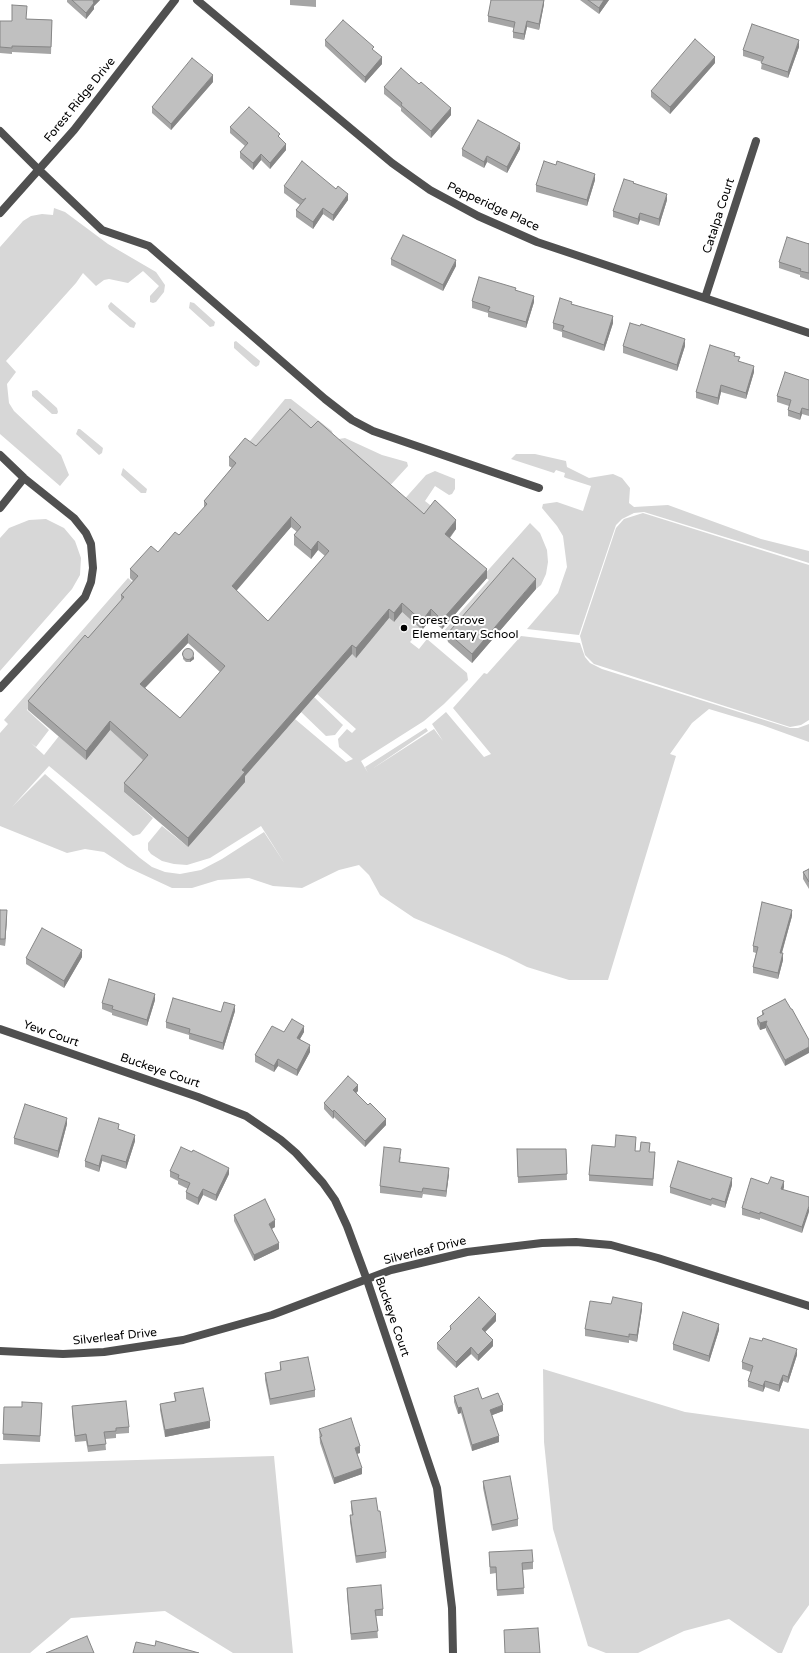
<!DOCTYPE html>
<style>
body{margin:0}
canvas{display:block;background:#fff}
</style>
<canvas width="809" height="1653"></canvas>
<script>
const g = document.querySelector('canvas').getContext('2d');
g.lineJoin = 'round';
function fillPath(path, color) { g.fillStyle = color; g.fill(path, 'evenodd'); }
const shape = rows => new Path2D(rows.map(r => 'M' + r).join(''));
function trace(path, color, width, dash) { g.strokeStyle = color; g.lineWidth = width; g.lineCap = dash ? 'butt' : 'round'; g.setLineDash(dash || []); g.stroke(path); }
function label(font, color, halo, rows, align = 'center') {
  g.font = font + ' "Varela Round",sans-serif'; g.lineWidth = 4; g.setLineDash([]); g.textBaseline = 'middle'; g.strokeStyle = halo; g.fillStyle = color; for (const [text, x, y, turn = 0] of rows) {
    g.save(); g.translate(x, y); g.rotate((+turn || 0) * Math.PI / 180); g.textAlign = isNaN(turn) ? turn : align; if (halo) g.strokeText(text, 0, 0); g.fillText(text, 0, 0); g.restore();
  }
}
fillPath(shape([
 [54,208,65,212,108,244,156,272,165,285,164,292,156,302,153,303,150,302,150,296,159,286,143,271,128,283,109,279,104,280,96,286,83,273,76,283,6,361,16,372,7,384,9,403,14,411,61,455,69,475,60,486,0,434,0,247,23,221,31,216,42,214,53,215],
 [111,302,136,323,134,328,130,327,109,309,108,306],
 [190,302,194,303,215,322,214,326,210,327,189,308],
 [236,341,260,361,259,365,256,367,253,365,234,348,234,342],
 [37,390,57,408,58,412,57,414,52,414,32,396,32,391],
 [285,399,291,399,332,431,333,435,256,456,245,447],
 [78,429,80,429,103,448,102,453,99,455,76,434],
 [345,438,382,455,407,462,408,466,386,490,335,444,339,439],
 [516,454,535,454,566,461,567,467,589,478,613,474,622,478,630,488,629,503,634,507,668,505,761,539,809,551,809,563,644,512,634,513,622,519,616,525,579,635,527,629,558,593,567,567,563,536,557,526,542,508,543,504,557,502,583,511,591,486,566,478,564,477,565,473,556,470,554,473,511,459],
 [123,468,147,489,146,493,141,493,121,475],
 [435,471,455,479,455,489,452,494,449,495,435,486,425,501,435,509,424,523,401,503,426,475],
 [643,513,809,565,809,720,801,725,790,727,594,664,585,655,580,636,616,528,624,519],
 [46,519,64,528,75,541,81,558,80,575,72,589,0,671,0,538,9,528,29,520],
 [530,523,540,533,547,550,548,562,546,574,541,585,536,589,513,568,448,642,442,633,489,580,483,576],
 [128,578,136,585,27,710,49,730,36,747,31,743,44,755,59,736,110,730,148,764,124,792,153,818,140,834,133,836,49,766,12,807,45,774,140,858,152,867,165,872,180,874,201,870,222,859,264,832,285,864,261,826,210,858,187,865,174,864,162,861,151,854,148,850,148,843,162,826,188,847,242,779,295,719,346,762,353,759,339,747,338,739,347,729,352,733,356,729,317,694,352,654,356,657,389,618,394,622,402,612,421,629,410,642,419,649,427,639,467,673,468,680,444,704,424,721,361,761,368,773,365,767,426,728,428,731,372,769,375,775,372,769,434,729,443,741,432,724,446,712,484,757,491,754,453,708,484,673,487,674,521,636,580,643,585,657,590,663,602,669,790,728,798,728,809,724,809,742,762,725,709,709,692,723,670,754,676,756,608,980,569,980,527,967,507,957,414,918,380,895,369,875,359,865,339,870,302,888,273,886,249,878,218,880,192,888,172,888,127,867,104,852,85,849,67,853,0,826,0,733,8,724,4,720],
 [314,697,343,725,335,735,326,736,301,712],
 [543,1369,685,1412,809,1429,809,1605,793,1627,782,1653,778,1653,729,1619,684,1631,638,1653,606,1653,588,1646,553,1529,544,1442],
 [274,1456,293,1653,233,1653,165,1611,71,1618,30,1653,0,1653,0,1464]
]), '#d7d7d7');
trace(shape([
 [38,169,102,230,149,246,325,399,352,420,373,431,539,488],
 [0,455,24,478,74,518,86,533,91,544,93,568,91,582,85,597,0,688],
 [0,508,24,478]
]), '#505050', 8);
trace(shape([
 [197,0,392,163,430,190,478,216,537,242,809,333],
 [0,131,38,169],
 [705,298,756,141],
 [0,1029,198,1097,246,1116,281,1140,296,1153,323,1183,335,1200,347,1226,367,1280,437,1488,452,1608,453,1653],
 [0,1351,63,1354,104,1352,183,1340,272,1315,391,1270,467,1252,542,1243,576,1242,611,1245,658,1258,809,1306]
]), '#505050', 8);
trace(shape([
 [0,213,74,130,175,0]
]), '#505050', 8);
fillPath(shape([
 [67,0,100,0,94,6,94,9,86,19,67,2],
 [290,0,316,0,316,7,290,5],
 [544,0,544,4,539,30,527,27,524,40,513,38,513,32,514,28,488,22,488,16],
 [580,0,609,0,599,14],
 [26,19,52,20,51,54,12,52,12,54,0,53,0,21,12,21],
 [325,40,374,51,382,64,365,83,325,46],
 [799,47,788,78,761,69,762,62,743,56,743,50],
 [715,63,670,114,651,97,651,91],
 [213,82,171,130,152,113,152,107],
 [384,87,451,115,431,138,401,111,401,108,384,94],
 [230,127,280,138,286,150,270,169,261,160,253,170,240,158,240,152,245,146,230,133],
 [462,149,520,149,507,173,487,162,484,168,462,156],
 [556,165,595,180,587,206,536,192,536,185],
 [634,183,667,200,659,226,640,220,638,225,613,217,613,211],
 [284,186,348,200,333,221,323,214,313,229,296,217,296,210,300,205,284,193],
 [809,243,809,280,800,277,800,275,779,268,779,262,809,244],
 [391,259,456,266,443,291,391,265],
 [516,290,534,302,526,328,488,317,488,313,472,308,472,301],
 [572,304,613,323,604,351,562,337,562,332,553,329,553,323],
 [640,326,685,346,677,371,623,353,623,346],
 [735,356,740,362,754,372,746,399,721,392,718,405,696,398,696,392],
 [809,380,809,416,802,414,800,420,788,416,788,410,789,406,777,402,777,396],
 [311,428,424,514,456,529,450,538,487,578,442,629,431,619,422,630,402,612,394,622,389,618,356,658,352,654,245,776,245,782,188,847,124,792,124,783,143,760,110,730,86,760,28,710,28,701,88,638,121,601,121,595,133,581,130,578,130,569,158,552,179,535,204,508,204,501,232,468,229,466,229,457,256,446],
 [291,527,297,532,294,535,294,545,311,559,318,550,325,556,268,621,236,590],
 [188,643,220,672,180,718,145,688],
 [536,589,472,663,448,642,448,633],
 [183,651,194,659,190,662,186,662,183,659],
 [809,869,809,889,803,879,803,872],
 [0,910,7,917,5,946,0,945],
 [792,916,782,953,783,960,778,979,753,973,753,967,756,953,753,952,753,946],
 [82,957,64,988,26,964,26,958],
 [155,1000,147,1026,112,1015,112,1013,102,1009,102,1003],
 [791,1009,785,1066,766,1030,766,1028,760,1030,757,1024,757,1018,762,1015,762,1011],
 [235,1011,223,1050,189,1039,189,1035,166,1028,166,1022,221,1012],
 [284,1032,304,1032,300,1039,310,1052,297,1076,278,1066,274,1072,255,1062,255,1055],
 [358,1091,356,1093,386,1125,365,1147,334,1117,333,1119,324,1109,324,1103],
 [67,1124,58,1158,14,1144,14,1138],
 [119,1130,135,1141,126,1169,102,1161,99,1172,85,1167,85,1161],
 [636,1143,635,1151,655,1159,653,1186,589,1181,589,1175,615,1147],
 [517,1149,566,1149,567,1180,518,1183],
 [401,1156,400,1162,449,1174,446,1197,423,1194,422,1198,380,1193,380,1186],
 [170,1171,229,1174,216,1201,203,1195,198,1205,186,1199,186,1192,188,1189,178,1184,178,1181,170,1177],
 [768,1184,784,1187,783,1190,809,1197,802,1233,760,1218,760,1220,742,1215,742,1208],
 [732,1185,725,1208,712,1204,711,1206,670,1193,670,1187],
 [234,1215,275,1227,272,1229,279,1249,254,1261,234,1221],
 [642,1309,637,1342,629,1340,629,1343,585,1336,585,1329],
 [496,1321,485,1332,493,1346,478,1361,471,1354,456,1368,437,1349,437,1343,450,1330,450,1326],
 [719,1330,709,1362,673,1350,673,1344],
 [797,1355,788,1383,783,1381,779,1392,765,1387,763,1392,748,1387,748,1381,751,1372,742,1369,742,1362],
 [280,1362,315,1390,315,1397,270,1405,265,1380,265,1373,280,1371],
 [174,1393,210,1428,165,1437,160,1410,160,1404,175,1401],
 [454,1396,482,1399,503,1411,492,1415,499,1442,472,1451,461,1413,458,1414,454,1402],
 [42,1403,40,1442,3,1440,4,1407,22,1407],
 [72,1406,129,1427,129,1433,116,1434,116,1438,105,1439,106,1450,88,1452,86,1441,75,1442,72,1412],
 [319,1429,360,1453,357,1454,362,1474,334,1484,320,1443],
 [483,1481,518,1519,518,1526,492,1531,483,1488],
 [351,1501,378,1511,386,1552,386,1558,356,1563,350,1522,350,1515,352,1515,351,1508],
 [489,1552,533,1562,533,1569,523,1570,524,1594,497,1596,496,1573,490,1574],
 [347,1588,383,1609,383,1616,376,1616,378,1638,351,1640,347,1595]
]), '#a5a5a5');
fillPath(shape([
 [94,0,100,0,94,6,94,9,86,19,86,13],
 [544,0,544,4,539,30,539,24],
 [604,0,609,0,599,14,599,8],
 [527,21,527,27,524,40,524,34],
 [799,40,799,47,788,78,788,72],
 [382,57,382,64,365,83,365,77],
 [715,57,715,63,670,114,670,107],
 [213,75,213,82,171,130,171,124],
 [451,108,451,115,431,138,431,131],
 [520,143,520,149,507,173,507,167],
 [286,144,286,150,270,169,270,163],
 [261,154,261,160,253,170,253,163],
 [487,156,487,162,484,168,484,162],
 [595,174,595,180,587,206,587,200],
 [348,194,348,200,333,221,333,215],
 [667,194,667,200,659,226,659,219],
 [323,208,323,214,313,229,313,222],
 [640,213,640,220,638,225,638,219],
 [456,260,456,266,443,291,443,285],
 [534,296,534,302,526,328,526,322],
 [613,316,613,323,604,351,604,345],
 [685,339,685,346,677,371,677,365],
 [754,366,754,372,746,399,746,393],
 [721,385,721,392,718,405,718,398],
 [802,408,802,414,800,420,800,414],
 [291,517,291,527,232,596,232,586],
 [456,520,456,529,445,543,445,534],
 [318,541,318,550,311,559,311,550],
 [487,569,487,578,442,629,442,620],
 [536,579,536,589,472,663,472,654],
 [402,603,402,612,394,622,394,613],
 [389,609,389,618,356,658,356,648],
 [431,609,431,619,422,630,422,621],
 [188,634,188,643,140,693,140,684],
 [352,645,352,654,245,776,245,782,188,847,188,838,242,770],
 [194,656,194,659,190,662,190,659],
 [110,721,110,730,86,760,86,751],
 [7,910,7,917,5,946,5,939],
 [792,910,792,916,780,959,780,953],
 [82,950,82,957,64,988,64,981],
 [783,953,783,960,778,979,778,973],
 [155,994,155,1000,147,1026,147,1020],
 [235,1005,235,1011,223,1050,223,1043],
 [767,1021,766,1024,766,1028,760,1030,760,1023],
 [304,1026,304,1032,297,1044,297,1038],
 [310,1045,310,1052,297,1076,297,1070],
 [809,1047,809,1053,785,1066,785,1060],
 [278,1059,278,1066,274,1072,274,1066],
 [358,1085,358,1091,353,1096,353,1090],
 [334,1110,334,1117,333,1119,333,1112],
 [67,1118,67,1124,58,1158,58,1151],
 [386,1119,386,1125,365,1147,365,1141],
 [135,1135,135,1141,126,1169,126,1162],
 [102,1155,102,1161,99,1172,99,1166],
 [229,1168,229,1174,216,1201,216,1195],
 [449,1168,449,1174,446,1197,446,1191],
 [732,1178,732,1185,725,1208,725,1202],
 [784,1181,784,1187,781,1196,781,1189],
 [203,1189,203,1195,198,1205,198,1198],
 [809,1206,809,1212,802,1233,802,1227],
 [275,1220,275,1227,269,1230,269,1224],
 [279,1243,279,1249,254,1261,254,1255],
 [642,1303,642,1309,637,1342,637,1335],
 [496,1314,496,1321,482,1335,482,1329],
 [719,1324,719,1330,709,1362,709,1356],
 [493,1340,493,1346,478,1361,478,1355],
 [471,1347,471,1354,456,1368,456,1362],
 [797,1349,797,1355,788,1383,788,1377],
 [783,1375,783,1381,779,1392,779,1385],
 [765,1381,765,1387,763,1392,763,1386],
 [503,1405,503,1411,490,1416,490,1410],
 [461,1407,461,1413,458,1414,458,1408],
 [210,1421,210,1428,165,1437,165,1430],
 [499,1436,499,1442,472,1451,472,1445],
 [360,1446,360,1453,355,1454,355,1448],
 [362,1468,362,1474,334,1484,334,1478]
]), '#868686');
const building = shape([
 [72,0,94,0,93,1,94,3,86,13,72,0],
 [491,0,544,0,539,24,527,21,524,34,513,32,515,22,488,16,491,0],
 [588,0,604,0,599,8,588,0],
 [12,5,27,6,26,19,52,20,51,47,12,46,12,48,0,47,0,21,12,21,12,5],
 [343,20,374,47,372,49,382,57,365,77,325,40,343,20],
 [752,24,799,40,788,72,761,63,764,57,743,50,752,24],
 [695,39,715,57,670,107,651,91,695,39],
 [192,58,213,75,171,124,152,107,192,58],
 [401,68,419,84,421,82,451,108,431,131,401,105,402,103,384,87,401,68],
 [249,107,280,134,278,136,286,144,270,163,261,154,253,163,240,152,248,143,230,127,249,107],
 [478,120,520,143,507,167,487,156,484,162,462,149,478,120],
 [302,161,336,189,338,186,348,194,333,215,323,208,313,222,296,210,306,198,303,200,284,186,302,161],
 [544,161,556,165,557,161,595,174,587,200,536,185,544,161],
 [624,179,634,182,633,183,667,194,659,219,640,213,638,219,613,211,624,179],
 [403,235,456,260,443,285,391,259,403,235],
 [787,237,809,244,809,243,809,273,800,271,801,269,779,262,787,237],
 [479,277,516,288,515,290,534,296,526,322,488,311,490,307,472,301,479,277],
 [560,298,572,302,571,304,613,316,604,345,562,330,564,326,553,323,560,298],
 [630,323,640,326,641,324,685,339,677,365,623,346,630,323],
 [710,345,735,353,734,356,740,357,738,361,754,366,746,393,721,385,718,398,696,392,710,345],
 [785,372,809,380,809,410,802,408,800,414,788,410,791,400,777,396,785,372],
 [290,409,311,428,318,421,424,514,435,500,456,520,445,534,487,569,442,620,431,609,422,621,402,603,394,613,389,609,356,648,352,645,242,770,245,772,188,838,124,783,148,755,110,721,86,751,28,701,85,635,88,638,124,597,121,595,138,576,130,569,151,546,158,552,175,532,179,535,207,504,204,501,236,463,229,457,245,438,256,446,290,409],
 [291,517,301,527,294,535,311,550,318,541,329,551,268,621,232,586,291,517],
 [188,634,225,666,180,718,140,684,188,634],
 [513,558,536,579,472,654,448,633,513,558],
 '182.5 654a5.5 5.5 0 1 1 11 0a5.5 5.5 0 1 1-11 0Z',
 [809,869,809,882,803,872,809,869],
 [762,902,792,910,780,953,783,953,778,973,753,967,758,947,753,946,762,902],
 [0,910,7,910,5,939,0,939,0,910],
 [42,928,82,950,64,981,26,958,42,928],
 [109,979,155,994,147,1020,112,1009,113,1006,102,1003,109,979],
 [173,998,221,1012,224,1002,235,1005,223,1043,189,1033,190,1029,166,1022,173,998],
 [785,999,791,1009,792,1009,809,1040,809,1047,785,1060,766,1024,767,1021,760,1023,757,1018,764,1014,762,1011,785,999],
 [292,1019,304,1026,297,1038,310,1045,297,1070,278,1059,274,1066,255,1055,272,1026,284,1032,292,1019],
 [348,1076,358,1085,353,1090,368,1105,370,1103,386,1119,365,1141,334,1110,333,1112,324,1103,348,1076],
 [25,1104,67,1118,58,1151,14,1138,25,1104],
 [99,1118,119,1124,118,1129,135,1135,126,1162,102,1155,99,1166,85,1161,99,1118],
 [616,1135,636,1137,635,1151,640,1151,641,1142,650,1143,649,1152,655,1152,653,1179,589,1175,592,1145,615,1147,616,1135],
 [181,1147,192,1152,193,1150,229,1168,216,1195,203,1189,198,1198,186,1192,190,1183,178,1178,179,1175,170,1171,181,1147],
 [384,1147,401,1149,399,1162,449,1168,446,1191,423,1188,422,1192,380,1186,384,1147],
 [517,1149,566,1149,567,1174,518,1177,517,1149],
 [678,1161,732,1178,725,1202,712,1198,711,1200,670,1187,678,1161],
 [771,1177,784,1181,781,1189,809,1197,809,1206,802,1227,760,1212,760,1214,742,1208,751,1178,768,1184,771,1177],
 [265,1199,275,1220,269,1224,279,1243,254,1255,234,1215,265,1199],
 [479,1297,496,1314,482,1329,493,1340,478,1355,471,1347,456,1362,437,1343,451,1329,450,1326,479,1297],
 [613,1297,642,1303,637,1335,629,1334,629,1337,585,1329,590,1301,611,1304,613,1297],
 [683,1312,719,1324,709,1356,673,1344,683,1312],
 [750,1338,762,1341,763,1338,797,1349,788,1377,783,1375,779,1385,765,1381,763,1386,748,1381,753,1366,742,1362,750,1338],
 [308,1357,315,1390,270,1399,265,1373,281,1370,280,1362,308,1357],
 [203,1388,210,1421,165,1430,160,1404,176,1401,174,1393,203,1388],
 [478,1388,482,1399,498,1393,503,1405,490,1410,499,1436,472,1445,461,1407,458,1408,454,1396,478,1388],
 [126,1401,129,1427,116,1428,116,1431,104,1432,106,1444,88,1446,86,1434,75,1436,72,1406,126,1401],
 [22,1402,42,1403,40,1436,3,1434,4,1407,22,1407,22,1402],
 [351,1418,360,1446,355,1448,362,1468,334,1478,320,1437,322,1436,319,1429,351,1418],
 [510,1476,518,1519,492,1525,483,1481,510,1476],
 [376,1498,378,1511,380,1511,386,1552,356,1556,350,1515,353,1515,351,1501,376,1498],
 [532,1550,533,1562,522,1563,524,1588,497,1590,496,1567,490,1567,489,1552,532,1550],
 [381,1585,383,1609,375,1610,378,1631,351,1634,347,1588,381,1585],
 [538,1628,540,1653,505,1653,504,1630,538,1628],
 [87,1636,94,1653,46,1653,87,1636],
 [156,1641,199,1653,133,1653,136,1642,155,1646,156,1641]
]);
fillPath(building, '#c0c0c0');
trace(building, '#868686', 1);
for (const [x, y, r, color] of [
 [404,628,4,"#000"]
]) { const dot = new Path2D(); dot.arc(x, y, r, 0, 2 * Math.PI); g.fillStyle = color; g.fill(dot); trace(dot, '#fff', 1.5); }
label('12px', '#000', '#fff', [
 ["Forest Ridge Drive",80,100,-51],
 ["Pepperidge Place",493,207,25],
 ["Catalpa Court",719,216,-72],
 ["Yew Court",51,1034,19],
 ["Buckeye Court",160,1071,19],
 ["Silverleaf Drive",425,1251,-14],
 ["Buckeye Court",392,1317,71],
 ["Silverleaf Drive",115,1337,-6]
]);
label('12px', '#000', '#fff', [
 ["Forest Grove",412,621],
 ["Elementary School",412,635]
], 'left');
</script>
